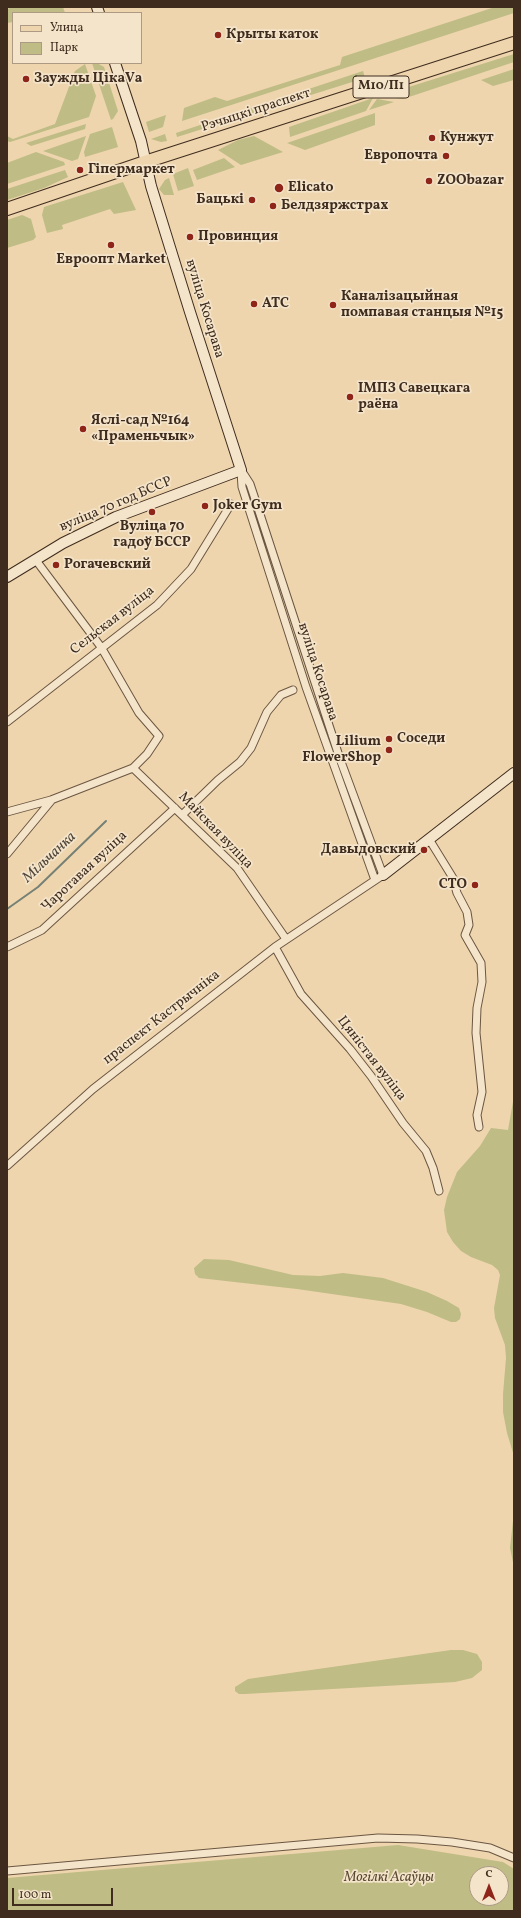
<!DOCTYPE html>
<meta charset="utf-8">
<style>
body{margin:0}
#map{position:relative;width:521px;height:1918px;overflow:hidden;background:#eed5ad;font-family:Vollkorn,serif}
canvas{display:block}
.frame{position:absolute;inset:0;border:8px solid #3f2c1e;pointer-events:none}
.legend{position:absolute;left:12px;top:12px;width:130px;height:52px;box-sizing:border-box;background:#f4e4ca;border:1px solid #ac9a85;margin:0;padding:5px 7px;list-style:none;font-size:12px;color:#3f2c1e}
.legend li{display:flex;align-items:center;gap:8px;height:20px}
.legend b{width:20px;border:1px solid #ac9a85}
.north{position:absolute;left:469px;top:1866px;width:40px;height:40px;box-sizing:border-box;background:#f4e4ca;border:1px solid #ac9a85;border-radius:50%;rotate:0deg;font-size:11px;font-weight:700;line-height:16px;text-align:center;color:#3f2c1e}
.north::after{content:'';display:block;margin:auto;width:14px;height:18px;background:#8f2418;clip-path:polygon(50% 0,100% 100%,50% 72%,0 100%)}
.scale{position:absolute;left:12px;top:1888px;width:101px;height:18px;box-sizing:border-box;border:2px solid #3f2c1e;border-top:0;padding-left:5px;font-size:12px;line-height:14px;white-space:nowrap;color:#3f2c1e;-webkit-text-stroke:3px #f4e4ca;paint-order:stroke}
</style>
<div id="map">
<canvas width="521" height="1918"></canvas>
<div class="frame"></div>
<ul class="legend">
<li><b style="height:5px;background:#eed5ad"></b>Улица</li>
<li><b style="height:11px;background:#bfbc85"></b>Парк</li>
</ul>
<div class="north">С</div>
<div class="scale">100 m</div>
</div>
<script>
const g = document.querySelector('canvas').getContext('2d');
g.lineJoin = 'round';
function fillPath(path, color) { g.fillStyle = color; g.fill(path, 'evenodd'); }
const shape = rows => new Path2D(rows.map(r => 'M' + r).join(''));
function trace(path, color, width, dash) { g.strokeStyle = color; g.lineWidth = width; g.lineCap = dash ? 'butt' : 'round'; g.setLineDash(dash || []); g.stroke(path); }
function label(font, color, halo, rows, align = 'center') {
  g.font = font + ' Vollkorn,serif'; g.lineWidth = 3.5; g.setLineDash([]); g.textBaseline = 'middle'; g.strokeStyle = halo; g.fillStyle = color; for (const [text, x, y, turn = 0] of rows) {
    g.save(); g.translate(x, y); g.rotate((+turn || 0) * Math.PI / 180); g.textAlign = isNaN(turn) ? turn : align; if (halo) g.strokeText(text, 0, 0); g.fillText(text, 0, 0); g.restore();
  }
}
fillPath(shape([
 [13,7,63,7,65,13,13,13,13,22,7,23,7,9],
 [495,7,514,7,514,13,182,121,184,108,215,97,227,101,340,65,342,57],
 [514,54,514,62,403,99,380,96],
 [92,63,97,63,104,67,118,111,113,119,111,120],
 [85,64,96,96,89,117,10,142,7,141,7,136,13,139,55,124,75,71],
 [514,69,514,80,493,86,481,80],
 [363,71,365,78,177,137,176,133],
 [373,98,366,111,290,137,289,127],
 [377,99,394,102,369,110],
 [375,113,375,125,305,150,287,143],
 [166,115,163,127,149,132,146,122],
 [86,124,85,129,31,146,26,143],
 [112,127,118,147,85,157,84,152,90,134],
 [165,134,167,141,161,142,151,139],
 [86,136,78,159,72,161,43,151],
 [254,136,283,152,241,165,218,150,238,140],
 [36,152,64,162,65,165,7,184,7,163],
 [224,158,235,167,197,180,193,170],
 [188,168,194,186,178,191,173,174],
 [65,170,68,177,44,188,7,200,7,189],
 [169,178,174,195,164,195,159,189,165,180],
 [123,182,136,210,114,214,110,209,62,225,63,229,47,233,42,215,44,207],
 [22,215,31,219,36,237,33,240,7,248,7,220],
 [514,1096,514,1456,507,1433,503,1412,503,1394,506,1358,505,1345,495,1318,494,1308,500,1275,498,1270,492,1265,471,1257,461,1251,453,1242,447,1232,444,1210,447,1197,457,1172,480,1146,491,1128,508,1130],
 [204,1259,229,1260,293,1275,320,1276,343,1273,383,1278,427,1292,447,1301,459,1308,461,1314,460,1319,456,1322,451,1322,427,1312,401,1304,297,1289,199,1278,195,1274,194,1268],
 [514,1512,514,1567,510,1548],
 [451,1650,463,1650,477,1654,482,1662,482,1670,472,1678,455,1682,245,1694,239,1694,235,1691,235,1687,248,1679],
 [398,1845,503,1862,514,1869,514,1911,7,1911,7,1878],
 [477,1874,501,1874,501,1898,477,1898]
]), '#bfbc85');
trace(shape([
 [7,909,38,887,106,821]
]), '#768075', 2);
const street = shape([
 [241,472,242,487,306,687,375,880],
 [7,722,157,605,191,569,231,504],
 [133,768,237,868,286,939],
 [7,812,51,800,133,768,147,754,159,736,139,713,101,647,35,559],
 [182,815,218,780,240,762,251,748,267,712,281,695,293,690],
 [429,839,453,878,457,893,467,912,469,925,465,935,481,963,482,982,477,1008,476,1033,482,1092,477,1115,479,1127],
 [7,854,51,801],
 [7,947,42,930,175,808],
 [275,947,301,994,350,1049,371,1076,403,1123,426,1151,433,1168,439,1191],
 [7,1166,93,1089,275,947,383,875,340,759,255,499,250,484,241,470],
 [7,1871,378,1838,417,1839,452,1842,490,1848,514,1858]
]);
const secondary = shape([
 [97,7,99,13],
 [7,577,63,543,116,517,241,470,190,312,151,186,141,141,115,63],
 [383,875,514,773]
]);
const primary = shape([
 [7,209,145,162,514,43]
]);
trace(street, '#6b5642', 9);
trace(secondary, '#3f2c1e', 12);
trace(primary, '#3f2c1e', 14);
trace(street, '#f4e4ca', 7);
trace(secondary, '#f4e4ca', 10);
trace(primary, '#eed5ad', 12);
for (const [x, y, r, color] of [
 [218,35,4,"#8f2418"],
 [26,79,4,"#8f2418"],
 [432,138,4,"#8f2418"],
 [446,156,4,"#8f2418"],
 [80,170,4,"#8f2418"],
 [429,181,4,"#8f2418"],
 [279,188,5,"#8f2418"],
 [252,200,4,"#8f2418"],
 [273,206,4,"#8f2418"],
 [190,237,4,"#8f2418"],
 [111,245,4,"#8f2418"],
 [254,304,4,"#8f2418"],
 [333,305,4,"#8f2418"],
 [350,397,4,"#8f2418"],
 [83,429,4,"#8f2418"],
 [205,506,4,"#8f2418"],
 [152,512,4,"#8f2418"],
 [56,565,4,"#8f2418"],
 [389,739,4,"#8f2418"],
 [389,750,4,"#8f2418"],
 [424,850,4,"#8f2418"],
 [475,885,4,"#8f2418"]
]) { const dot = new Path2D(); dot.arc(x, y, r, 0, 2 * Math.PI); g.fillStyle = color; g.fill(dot); trace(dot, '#f4e4ca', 1.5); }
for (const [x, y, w] of [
 [381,87,56]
]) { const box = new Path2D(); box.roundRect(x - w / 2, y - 11, w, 22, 3); g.fillStyle = '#f4e4ca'; g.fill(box); trace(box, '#3f2c1e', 1); }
label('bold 13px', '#3f2c1e', null, [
 ["М10/П1",381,87]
]);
label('bold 14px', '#3f2c1e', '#f4e4ca', [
 ["Крыты каток",226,35],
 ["Заужды ЦікаVа",34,79],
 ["Кунжут",440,138],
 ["Европочта",438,156,"right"],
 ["Гіпермаркет",88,170],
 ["ZOObazar",437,181],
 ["Elicato",288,188],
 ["Бацькі",244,200,"right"],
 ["Белдзяржстрах",281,206],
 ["Провинция",198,237],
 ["Евроопт Market",111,260,"center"],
 ["Каналізацыйная",341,297],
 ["помпавая станцыя №15",341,313],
 ["АТС",262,304],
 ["ІМПЗ Савецкага",358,389],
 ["раёна",358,405],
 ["Яслі-сад №164",91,421],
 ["«Праменьчык»",91,437],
 ["Joker Gym",213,506],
 ["Вуліца 70",152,527,"center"],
 ["гадоў БССР",152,543,"center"],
 ["Рогачевский",64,565],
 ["Соседи",397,739],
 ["Lilium",381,742,"right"],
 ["FlowerShop",381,758,"right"],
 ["Давыдовский",416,850,"right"],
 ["СТО",467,885,"right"]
], 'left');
label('14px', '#3f2c1e', '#f4e4ca', [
 ["Рэчыцкі праспект",256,111,-18],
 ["вуліца Косарава",204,309,73],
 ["вуліца 70 год БССР",116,505,-23],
 ["Сельская вуліца",113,621,-38],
 ["вуліца Косарава",317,672,72],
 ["Майская вуліца",215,831,46],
 ["Чаротавая вуліца",85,872,-43],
 ["праспект Кастрычніка",162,1018,-38],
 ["Цяністая вуліца",371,1059,52]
]);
label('italic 14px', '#594933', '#f4e4ca', [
 ["Могілкі Асаўцы",389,1878]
]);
label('italic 15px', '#51483b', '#f4e4ca', [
 ["Мільчанка",50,858,-43]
]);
</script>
